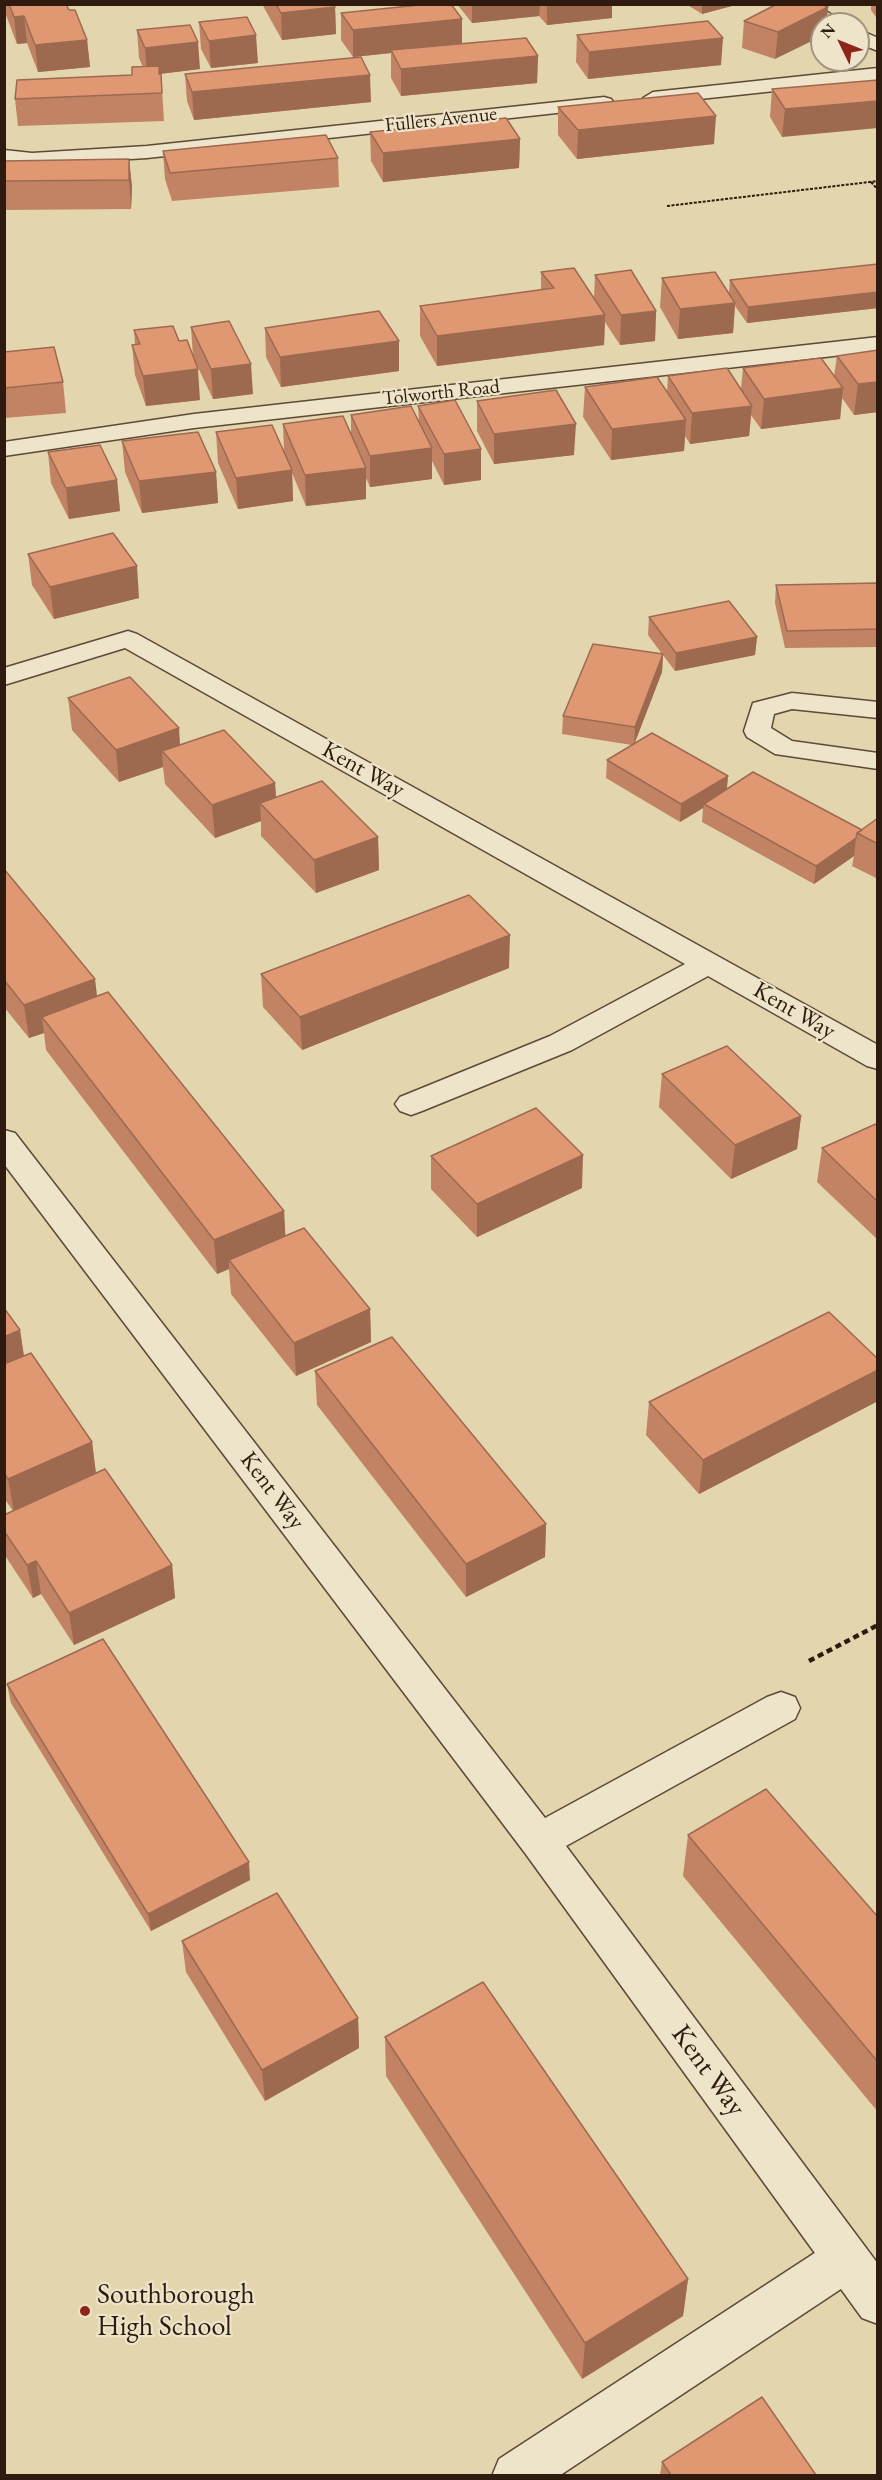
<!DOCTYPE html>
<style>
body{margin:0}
#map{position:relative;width:882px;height:2480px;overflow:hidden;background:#e3d5ad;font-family:"EB Garamond",serif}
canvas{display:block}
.frame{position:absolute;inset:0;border:6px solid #2f1a0f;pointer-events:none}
.north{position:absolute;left:810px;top:12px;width:60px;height:60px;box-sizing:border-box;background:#ede4ca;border:2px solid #a1937f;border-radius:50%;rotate:313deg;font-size:16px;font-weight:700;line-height:24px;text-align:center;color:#2f1a0f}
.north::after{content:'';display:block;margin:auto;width:21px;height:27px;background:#8f2418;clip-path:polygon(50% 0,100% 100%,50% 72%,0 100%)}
</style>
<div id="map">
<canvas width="882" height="2480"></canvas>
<div class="frame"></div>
<div class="north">N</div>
</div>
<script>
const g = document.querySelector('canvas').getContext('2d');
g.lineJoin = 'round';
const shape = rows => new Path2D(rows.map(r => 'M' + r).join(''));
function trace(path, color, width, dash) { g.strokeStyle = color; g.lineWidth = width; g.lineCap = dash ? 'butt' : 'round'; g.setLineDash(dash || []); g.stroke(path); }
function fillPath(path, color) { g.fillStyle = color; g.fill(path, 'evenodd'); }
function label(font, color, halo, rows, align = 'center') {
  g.font = font + ' "EB Garamond",serif'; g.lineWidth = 4.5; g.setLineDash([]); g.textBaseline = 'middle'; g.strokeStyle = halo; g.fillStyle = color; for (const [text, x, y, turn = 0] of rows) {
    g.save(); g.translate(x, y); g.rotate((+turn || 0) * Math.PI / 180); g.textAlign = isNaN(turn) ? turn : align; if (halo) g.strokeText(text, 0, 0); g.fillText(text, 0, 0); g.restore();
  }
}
const lane = shape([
 [846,2237,862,2243,869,2259,862,2275,559,2476,492,2476,499,2459,830,2243,846,2237]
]);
const street = shape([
 [792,4,815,4,846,24,824,24,792,4],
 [858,29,878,38,878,51,858,43,858,29],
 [878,68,878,80,653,104,643,98,653,92,878,68],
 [604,97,611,99,614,103,611,107,147,158,32,165,4,162,4,150,32,153,147,146,604,97],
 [878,337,878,351,194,428,4,456,4,442,194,414,878,337],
 [128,631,137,634,878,1045,878,1069,867,1066,708,976,572,1050,422,1111,411,1115,400,1111,395,1104,400,1097,550,1036,685,964,125,648,4,685,4,668,128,631],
 [792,693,878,702,878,718,792,709,774,714,771,728,792,741,878,753,878,769,775,754,747,737,744,731,753,703,792,693],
 [4,1130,15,1133,545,1818,767,1697,781,1692,795,1697,800,1708,795,1719,566,1846,878,2264,878,2324,862,2318,525,1853,4,1164,4,1130]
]);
trace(lane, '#5c4936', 3);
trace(street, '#5c4936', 3);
trace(shape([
 [871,182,878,190],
 [667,206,878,181]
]), '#2f1a0f', 2, [3, 1.5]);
trace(shape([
 [809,1661,878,1625]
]), '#2f1a0f', 4.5, [6, 4]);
fillPath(lane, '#ede4ca');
fillPath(street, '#ede4ca');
fillPath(shape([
 [4,4,69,10,87,40,90,67,38,72,27,43,17,44,6,15],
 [262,4,333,4,335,7,336,34,282,40],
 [457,4,612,4,612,18,547,25,539,16,472,23],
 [686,4,736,4,702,14],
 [819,4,775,59,742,48,744,21],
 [871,4,878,4,878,20,871,10],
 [341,13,462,19,462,44,538,56,537,83,401,96,391,78,391,53,353,57,341,40],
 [199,22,258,63,211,68,201,49],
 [137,30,200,69,159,74,161,74,164,121,18,126,15,99,132,75,143,67,139,58],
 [577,35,721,65,588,79,576,62],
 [185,74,371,102,194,120,187,101],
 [878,80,782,137,770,117,772,89],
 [558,107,714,144,577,159,558,135],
 [370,132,520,139,519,168,383,182,371,161],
 [163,151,338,158,339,187,172,201,165,179],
 [129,159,132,187,131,209,4,210,4,161],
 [878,264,878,308,747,323,735,306,733,333,678,339,660,307,662,278,729,293,730,280],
 [541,272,594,298,595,275,656,311,655,341,620,345,605,322,604,345,437,366,420,336,420,306,541,290],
 [191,327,253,394,213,399,193,357],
 [265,328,399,371,281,387,266,357],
 [134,330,200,400,146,406,135,375,132,345,135,345],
 [878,350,878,412,854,415,842,398,840,419,761,429,751,415,749,436,690,444,685,436,684,451,611,460,583,417,585,387,667,392,668,376,741,389,743,368,834,376,837,356],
 [4,352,63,382,66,413,4,418],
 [477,401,574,455,494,464,477,431],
 [418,406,481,449,481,480,444,485,432,461,432,479,370,487,366,478,366,499,306,506,292,473,293,501,238,509,218,463,216,432,284,452,283,424,351,435,351,415,419,422],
 [122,441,216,472,218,503,142,513,125,472],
 [48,452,117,480,120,511,69,519,51,483],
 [28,554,139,598,54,619,32,585],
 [878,583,878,647,785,648,775,603,776,585],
 [649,617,757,637,755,655,675,671,663,655,662,672,634,744,728,776,727,789,862,830,878,818,878,879,852,866,854,856,814,884,702,822,703,808,680,822,606,778,607,760,632,745,562,734,563,716,662,654,648,635],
 [68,698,180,745,275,783,276,797,378,837,379,870,316,893,261,836,261,821,215,838,165,784,163,767,119,782,72,730],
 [4,869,97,997,284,1211,285,1236,370,1309,371,1342,296,1376,231,1294,229,1269,217,1274,46,1050,44,1033,29,1038,4,1007],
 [509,968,302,1050,263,1007,261,974],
 [662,1074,801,1116,797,1149,731,1179,659,1107],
 [878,1123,878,1240,817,1182,822,1148],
 [431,1156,582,1188,477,1237,431,1189],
 [4,1308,20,1330,24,1356,92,1442,96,1473,172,1565,175,1598,74,1645,41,1594,33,1598,4,1554,4,1515,13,1511,4,1498],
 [878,1359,878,1401,699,1494,646,1435,649,1402],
 [315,1371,546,1524,545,1557,466,1597,317,1405],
 [7,1684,250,1880,151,1931,11,1703],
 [688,1835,878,1917,878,2112,683,1876],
 [182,1941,358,2018,359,2048,265,2101,186,1972],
 [385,2037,688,2279,683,2316,582,2379,386,2076],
 [662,2462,816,2475,660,2475]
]), '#c18363');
fillPath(shape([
 [472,4,540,4,539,16,472,23],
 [547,4,612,4,612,18,547,25],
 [702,4,736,4,736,5,702,14],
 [335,7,336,34,282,40,281,13],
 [828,7,827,24,822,24,822,36,775,59,778,32],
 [24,16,27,43,17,44,14,17],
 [462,19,462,46,391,50,391,53,353,57,353,30],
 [256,35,258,63,211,68,209,41],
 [723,38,721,65,588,79,589,52],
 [87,40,90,67,38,72,35,45],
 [198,42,200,69,159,74,161,93,147,75,145,48],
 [538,56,537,83,401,96,401,69],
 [370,75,371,102,194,120,192,92],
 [878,101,878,128,782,137,785,109],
 [716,116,714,144,577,159,578,130],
 [520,139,519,168,383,182,383,153],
 [129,159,132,187,131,209,129,180],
 [878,292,878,308,747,323,748,307],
 [735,303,733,333,678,339,680,309],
 [656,311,655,341,620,345,621,315],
 [605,315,604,345,437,366,437,336],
 [399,341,399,371,281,387,280,357],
 [251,364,253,394,213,399,211,369],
 [198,369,200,400,146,406,143,376],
 [878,382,878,412,854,415,858,384],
 [843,388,840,419,761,429,764,399],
 [752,406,749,436,690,444,692,413],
 [686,420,684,451,611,460,612,429],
 [576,424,574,455,494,464,494,434],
 [432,448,432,479,370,487,370,456],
 [481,449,481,480,444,485,444,454],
 [366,468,366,499,306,506,305,475],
 [292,470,293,501,238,509,236,478],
 [216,472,218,503,142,513,139,481],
 [117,480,120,511,69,519,66,488],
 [137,566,139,598,54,619,50,587],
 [757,637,755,655,675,671,676,653],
 [663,654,662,672,634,745,635,727],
 [179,728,181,761,162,751,163,767,119,782,116,750],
 [728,776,726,795,704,804,703,808,680,822,681,804],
 [275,783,277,815,260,803,261,821,215,838,212,805],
 [378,837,379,870,316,893,314,860],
 [856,838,854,856,814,884,816,866],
 [510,935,509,968,302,1050,300,1017],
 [95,979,99,1012,42,1017,44,1033,29,1038,24,1005],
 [801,1116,797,1149,731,1179,735,1145],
 [583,1155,582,1188,477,1237,477,1204],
 [284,1211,286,1245,229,1260,229,1269,217,1274,214,1240],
 [370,1309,371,1342,296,1376,294,1343],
 [20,1330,25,1364,4,1372,4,1337],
 [878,1370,878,1401,699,1494,703,1460],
 [92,1442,96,1475,14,1512,8,1479],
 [546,1524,545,1557,466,1597,466,1564],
 [36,1561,41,1594,33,1598,27,1565],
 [172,1565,175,1598,74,1645,69,1613],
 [249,1862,250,1880,151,1931,148,1914],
 [358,2018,359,2048,265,2101,262,2070],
 [688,2279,683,2316,582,2379,585,2343]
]), '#9d6a50');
const building = shape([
 [9,4,66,4,69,10,75,10,87,40,35,45,24,16,14,17,9,4],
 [276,4,333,4,335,7,281,13,276,4],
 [429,4,451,4,462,19,353,30,341,13,429,4],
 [777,4,819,4,828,7,778,32,744,21,777,4],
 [247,17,256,35,209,41,199,22,247,17],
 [708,21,723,38,589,52,577,35,708,21],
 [190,25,198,42,145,48,137,30,190,25],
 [526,38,538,56,401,69,391,50,526,38],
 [361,57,370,75,192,92,185,74,361,57],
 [159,66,159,74,161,74,162,93,15,99,17,80,132,75,132,67,159,66],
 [878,80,878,101,785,109,772,89,878,80],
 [698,93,716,116,578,130,558,107,698,93],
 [506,118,520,139,383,153,370,132,506,118],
 [326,135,338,158,170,173,163,151,326,135],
 [129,159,129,180,4,181,4,161,129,159],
 [878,264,878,292,748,307,730,280,878,264],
 [574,268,605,315,437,336,420,306,554,288,541,272,574,268],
 [631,270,656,311,621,315,595,275,631,270],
 [715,272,735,303,680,309,662,278,715,272],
 [379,311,399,341,280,357,265,328,379,311],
 [229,321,251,364,211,369,191,327,229,321],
 [173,326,179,341,187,340,198,369,143,376,132,345,140,344,134,330,173,326],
 [54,347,63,382,4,388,4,352,54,347],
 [878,350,878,382,858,384,837,356,878,350],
 [821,358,843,388,764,399,743,368,821,358],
 [727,368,752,406,692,413,668,376,727,368],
 [657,377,686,420,612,429,585,387,657,377],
 [556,390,576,424,494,434,477,401,556,390],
 [455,400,481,449,444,454,418,406,455,400],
 [411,406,432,448,370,456,351,415,411,406],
 [343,416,366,468,305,475,283,424,343,416],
 [272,425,292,470,236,478,216,432,272,425],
 [198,432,216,472,139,481,122,441,198,432],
 [100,445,117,480,66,488,48,452,100,445],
 [113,533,137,566,50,587,28,554,113,533],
 [878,583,878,629,787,631,776,585,878,583],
 [729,601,757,637,676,653,649,617,729,601],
 [593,644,663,654,635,727,563,716,593,644],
 [130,677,179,728,116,750,68,698,130,677],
 [224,730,275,783,212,805,162,751,224,730],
 [652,733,728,776,681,804,607,760,652,733],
 [753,772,862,830,857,833,856,838,816,866,704,804,753,772],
 [322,781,378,837,314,860,260,803,322,781],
 [878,818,878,844,857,833,878,818],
 [4,869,95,979,24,1005,4,980,4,869],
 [469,895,510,935,300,1017,261,974,469,895],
 [108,992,284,1211,214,1240,42,1017,108,992],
 [727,1046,801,1116,735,1145,662,1074,727,1046],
 [536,1108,583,1155,477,1204,431,1156,536,1108],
 [878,1123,878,1202,822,1148,878,1123],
 [304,1228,370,1309,294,1343,229,1260,304,1228],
 [4,1308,20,1330,4,1337,4,1308],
 [829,1312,878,1359,878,1370,703,1460,649,1402,829,1312],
 [392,1337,546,1524,466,1564,315,1371,392,1337],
 [31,1353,92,1442,8,1479,4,1473,4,1364,31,1353],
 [105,1469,172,1565,69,1613,36,1561,27,1565,4,1531,4,1515,105,1469],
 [103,1639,249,1862,148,1914,7,1684,103,1639],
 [766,1789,878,1917,878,2062,688,1835,766,1789],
 [277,1893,358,2018,262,2070,182,1941,277,1893],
 [483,1982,688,2279,585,2343,385,2037,483,1982],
 [762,2397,816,2475,671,2475,662,2462,762,2397]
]);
fillPath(building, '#e09873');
trace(building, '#9d6a50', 1.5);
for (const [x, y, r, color] of [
 [85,2311,6,"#8f2418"]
]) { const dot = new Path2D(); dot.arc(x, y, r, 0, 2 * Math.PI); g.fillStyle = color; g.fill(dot); trace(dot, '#ede4ca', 2); }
label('20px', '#2f1a0f', '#ede4ca', [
 ["Fullers Avenue",441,120,-6],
 ["Tolworth Road",441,393,-6]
]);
label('24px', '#2f1a0f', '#ede4ca', [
 ["Kent Way",363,770,29],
 ["Kent Way",794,1011,30],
 ["Kent Way",272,1491,53]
]);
label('28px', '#2f1a0f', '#ede4ca', [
 ["Kent Way",708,2071,54]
]);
label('28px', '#2f1a0f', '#ede4ca', [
 ["Southborough",97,2295],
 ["High School",97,2327]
], 'left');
</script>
